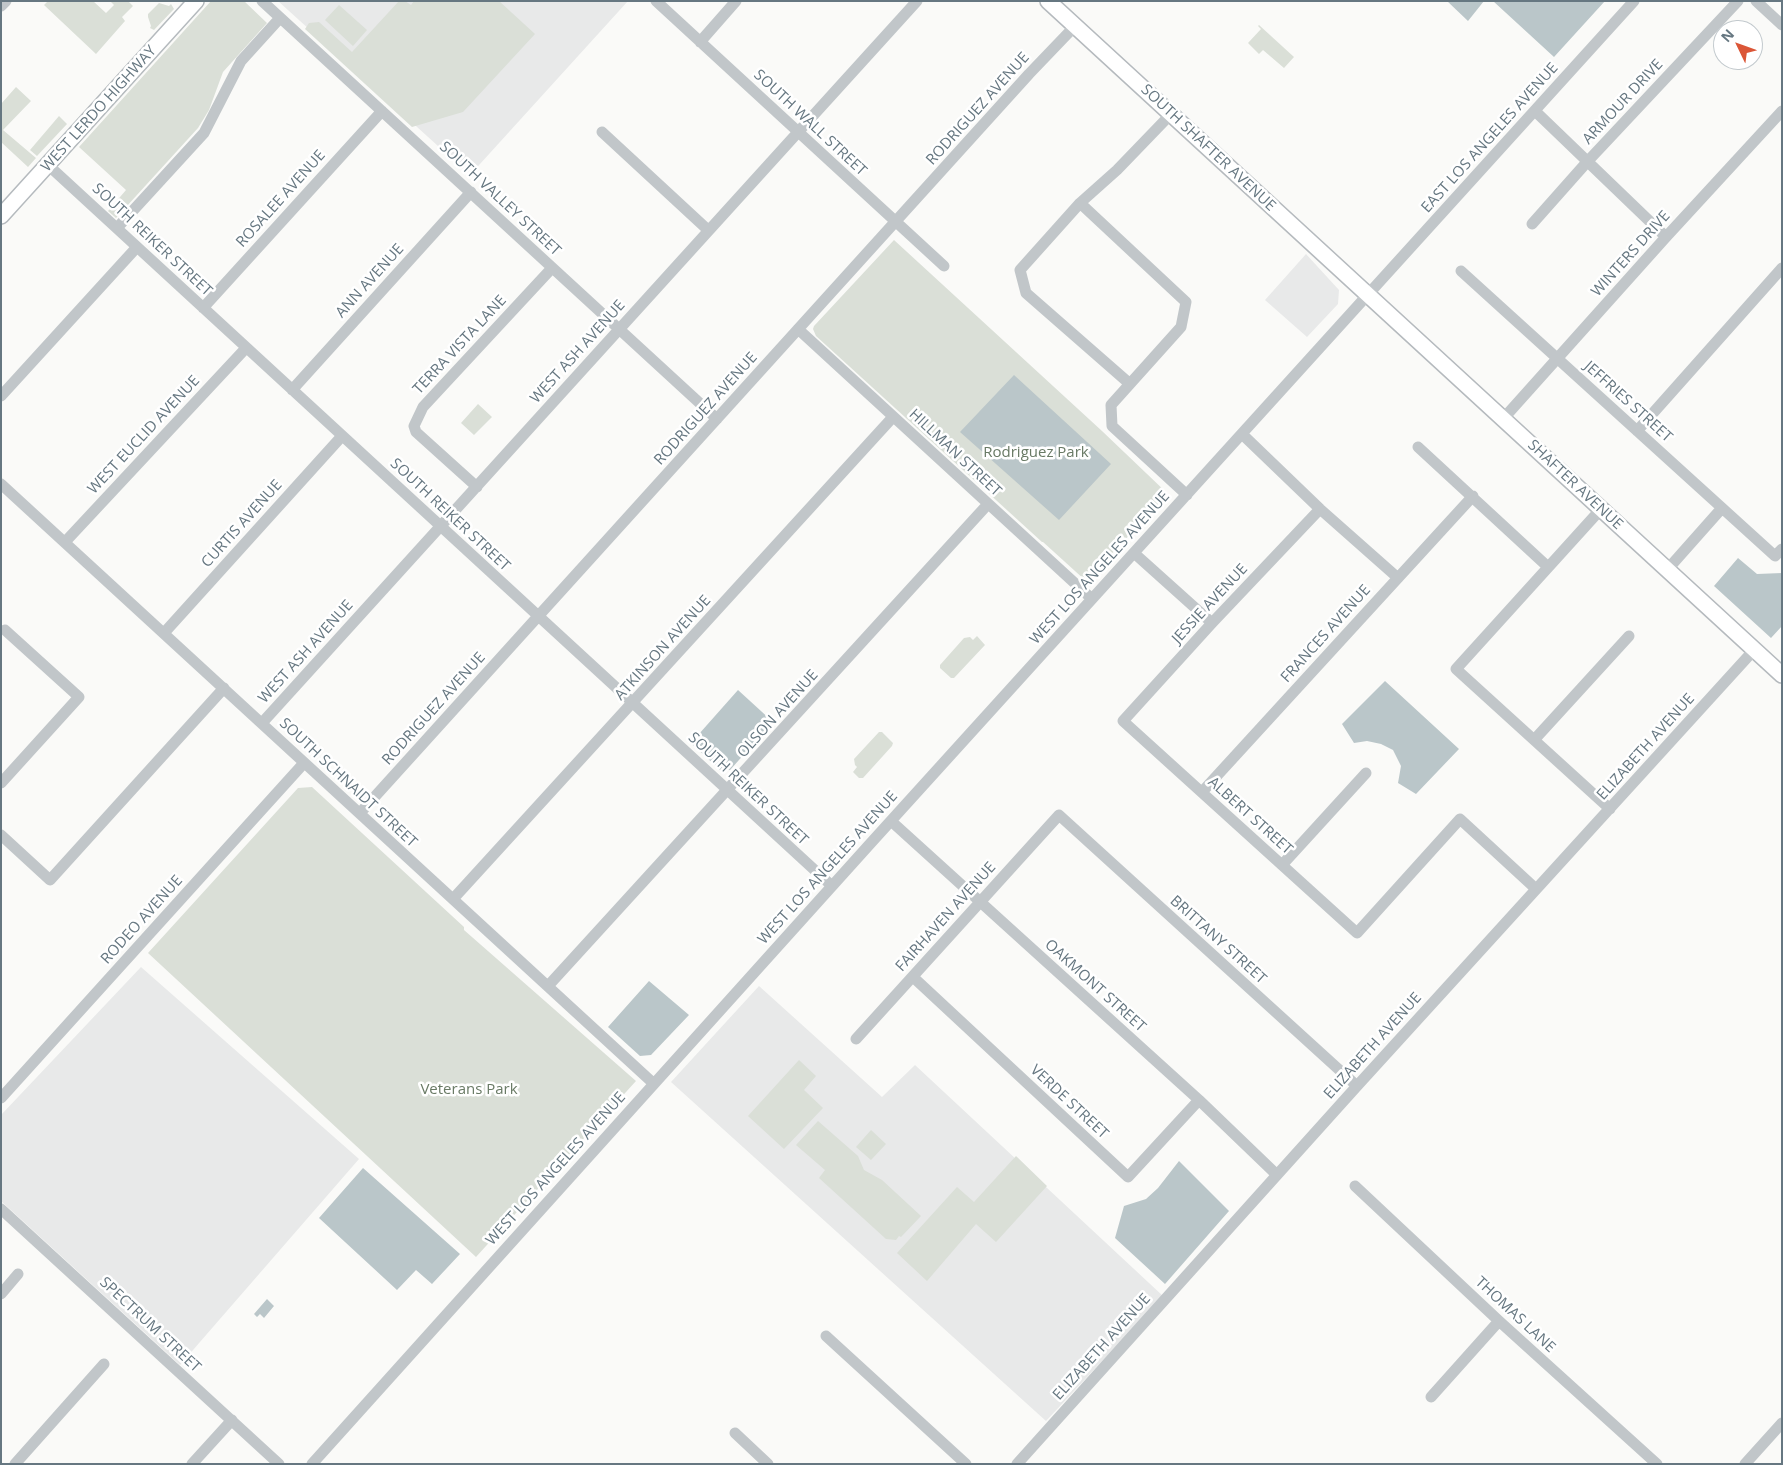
<!DOCTYPE html>
<style>
body{margin:0}
#map{position:relative;width:1783px;height:1465px;overflow:hidden;background:#fafaf8;font-family:"Open Sans",sans-serif}
canvas{display:block}
.frame{position:absolute;inset:0;border:2px solid #667781;pointer-events:none}
.north{position:absolute;left:1713px;top:20px;width:50px;height:50px;box-sizing:border-box;background:#fff;border:1px solid #c2c9cd;border-radius:50%;rotate:312deg;font-size:14px;font-weight:700;line-height:20px;text-align:center;color:#667781}
.north::after{content:'';display:block;margin:auto;width:18px;height:22px;background:#db5637;clip-path:polygon(50% 0,100% 100%,50% 72%,0 100%)}
</style>
<div id="map">
<canvas width="1783" height="1465"></canvas>
<div class="frame"></div>
<div class="north">N</div>
</div>
<script>
const g = document.querySelector('canvas').getContext('2d');
g.lineJoin = 'round';
function fillPath(path, color) { g.fillStyle = color; g.fill(path, 'evenodd'); }
const shape = rows => new Path2D(rows.map(r => 'M' + r).join(''));
function trace(path, color, width, dash) { g.strokeStyle = color; g.lineWidth = width; g.lineCap = dash ? 'butt' : 'round'; g.setLineDash(dash || []); g.stroke(path); }
function label(font, color, halo, rows, align = 'center') {
  g.font = font + ' "Open Sans",sans-serif'; g.lineWidth = 5; g.setLineDash([]); g.textBaseline = 'middle'; g.strokeStyle = halo; g.fillStyle = color; for (const [text, x, y, turn = 0] of rows) {
    g.save(); g.translate(x, y); g.rotate((+turn || 0) * Math.PI / 180); g.textAlign = isNaN(turn) ? turn : align; if (halo) g.strokeText(text, 0, 0); g.fillText(text, 0, 0); g.restore();
  }
}
fillPath(shape([
 [278,1,628,1,470,175],
 [1306,254,1339,290,1338,304,1307,337,1265,300],
 [141,967,359,1159,180,1365,1,1201,1,1115],
 [759,986,882,1097,915,1065,1163,1296,1046,1421,671,1082]
]), '#e8e9e9');
fillPath(shape([
 [48,1,93,1,106,13,114,5,110,1,128,1,133,6,122,17,125,21,96,54,44,5],
 [211,1,244,1,267,23,223,72,209,110,198,128,116,218,108,211,126,190,79,147],
 [399,1,405,1,411,5,414,1,499,1,535,34,463,112,412,127,305,29,309,23,319,22,352,52],
 [159,3,169,6,171,4,174,9,154,30,150,28,151,26,148,17,148,14],
 [339,5,367,30,353,46,325,20],
 [1259,25,1294,57,1284,68,1263,50,1259,54,1248,43,1261,29,1258,26],
 [16,87,31,101,3,130,36,158,28,167,1,142,1,104],
 [59,116,67,124,37,156,30,150],
 [894,240,1102,431,1168,494,1086,581,1043,542,1042,542,816,336,813,329,814,326],
 [478,404,492,417,474,435,461,423],
 [977,636,985,645,954,678,951,678,940,668,940,665,964,638,970,637,973,640],
 [879,732,882,732,893,743,892,746,863,778,859,778,853,772,857,767,855,765,854,759],
 [312,787,464,927,464,930,636,1081,476,1257,148,953,298,788],
 [799,1060,816,1076,804,1090,823,1108,784,1149,748,1116],
 [818,1121,858,1156,864,1170,882,1180,921,1216,901,1237,899,1236,896,1240,886,1239,819,1178,825,1170,796,1145],
 [871,1130,886,1144,871,1160,856,1147],
 [1016,1156,1047,1186,996,1242,976,1224,927,1281,897,1253,957,1187,974,1202]
]), '#dadfd7');
fillPath(shape([
 [1447,1,1484,1,1468,21],
 [1493,1,1605,1,1554,57],
 [1014,375,1111,464,1059,520,960,432],
 [1738,558,1757,574,1782,573,1782,626,1771,638,1714,586],
 [1385,681,1459,749,1416,794,1398,783,1401,766,1393,750,1381,744,1367,741,1354,743,1342,724],
 [738,690,773,722,730,770,720,770,691,743],
 [649,981,689,1015,651,1055,640,1056,608,1027],
 [1179,1161,1229,1211,1165,1284,1115,1238,1124,1206,1146,1199,1158,1188],
 [363,1168,460,1254,432,1284,416,1270,397,1290,319,1218],
 [267,1299,274,1306,264,1318,260,1314,257,1317,254,1314]
]), '#bac6c9');
const major = shape([
 [1048,1,1782,675],
 [1,216,196,1]
]);
trace(major, '#b5babe', 18);
trace(shape([
 [262,1,717,419],
 [656,1,944,266],
 [1756,1,1782,25],
 [1,6,6,1],
 [700,42,736,1],
 [1535,111,1666,237],
 [602,132,708,230],
 [48,165,832,886],
 [1080,203,1186,302,1181,327,1111,405,1112,426,1187,495],
 [1532,224,1587,162,1738,1],
 [117,228,204,133,241,61,280,18],
 [1461,271,1775,556,1782,549],
 [203,308,382,111],
 [798,329,1092,599],
 [1130,384,1026,293,1020,270,1080,203,1117,170,1171,114],
 [292,390,471,192],
 [1,396,137,247],
 [1503,419,1666,237,1782,111],
 [1637,431,1782,268],
 [1242,434,1320,509,1398,578],
 [1418,447,1548,567],
 [1,484,653,1083],
 [477,487,416,432,414,426,423,407,552,268],
 [1320,509,1212,623,1123,721,1357,933,1460,819,1536,889],
 [1601,509,1456,669,1610,809],
 [65,542,246,348],
 [1134,553,1212,623],
 [1667,570,1722,508],
 [164,633,342,436],
 [262,723,917,1],
 [1534,740,1629,636],
 [1,783,79,697,5,630],
 [1202,792,1473,496],
 [360,813,1029,74,1075,26],
 [891,821,1199,1100,1277,1175],
 [1,835,50,880,224,688],
 [1282,865,1366,773],
 [453,899,893,417],
 [913,977,1128,1177,1199,1100],
 [548,986,988,504],
 [856,1039,1059,815,1357,1086],
 [1,1098,304,763],
 [1355,1186,1499,1321,1657,1464],
 [1,1209,279,1464],
 [1,1294,18,1274],
 [826,1336,966,1464],
 [1431,1397,1499,1321],
 [735,1433,768,1464],
 [15,1464,104,1364],
 [192,1464,232,1420],
 [312,1464,869,845,1634,1],
 [1017,1464,1357,1086,1754,650],
 [1745,1464,1782,1423]
]), '#c1c6c9', 11);
trace(major, '#fff', 15);
label('15px', '#667781', '#fff', [
 ["ARMOUR DRIVE",1623,102,-47],
 ["WEST LERDO HIGHWAY",99,109,-48],
 ["RODRIGUEZ AVENUE",978,109,-48],
 ["SOUTH WALL STREET",810,123,43],
 ["EAST LOS ANGELES AVENUE",1490,138,-48],
 ["SOUTH SHAFTER AVENUE",1208,148,43],
 ["ROSALEE AVENUE",281,199,-48],
 ["SOUTH VALLEY STREET",500,199,43],
 ["SOUTH REIKER STREET",152,240,43],
 ["WINTERS DRIVE",1631,254,-48],
 ["ANN AVENUE",370,281,-48],
 ["TERRA VISTA LANE",460,345,-47],
 ["WEST ASH AVENUE",578,352,-48],
 ["JEFFRIES STREET",1628,402,42],
 ["RODRIGUEZ AVENUE",706,409,-48],
 ["WEST EUCLID AVENUE",144,435,-47],
 ["HILLMAN STREET",955,453,43],
 ["SHAFTER AVENUE",1575,485,43],
 ["SOUTH REIKER STREET",450,515,43],
 ["CURTIS AVENUE",242,524,-48],
 ["WEST LOS ANGELES AVENUE",1100,568,-48],
 ["JESSIE AVENUE",1210,604,-47],
 ["FRANCES AVENUE",1326,634,-48],
 ["ATKINSON AVENUE",663,648,-48],
 ["WEST ASH AVENUE",306,652,-48],
 ["RODRIGUEZ AVENUE",434,709,-48],
 ["OLSON AVENUE",778,714,-48],
 ["ELIZABETH AVENUE",1646,747,-48],
 ["SOUTH SCHNAIDT STREET",348,783,43],
 ["SOUTH REIKER STREET",748,789,43],
 ["ALBERT STREET",1250,816,42],
 ["WEST LOS ANGELES AVENUE",828,868,-48],
 ["FAIRHAVEN AVENUE",946,917,-48],
 ["RODEO AVENUE",142,920,-48],
 ["BRITTANY STREET",1218,940,42],
 ["OAKMONT STREET",1095,986,42],
 ["ELIZABETH AVENUE",1373,1046,-48],
 ["VERDE STREET",1069,1102,43],
 ["WEST LOS ANGELES AVENUE",556,1169,-48],
 ["THOMAS LANE",1515,1315,43],
 ["SPECTRUM STREET",150,1325,43],
 ["ELIZABETH AVENUE",1102,1347,-48]
]);
label('15px', '#697a65', '#fff', [
 ["Rodriguez Park",1036,453],
 ["Veterans Park",469,1090]
]);
</script>
